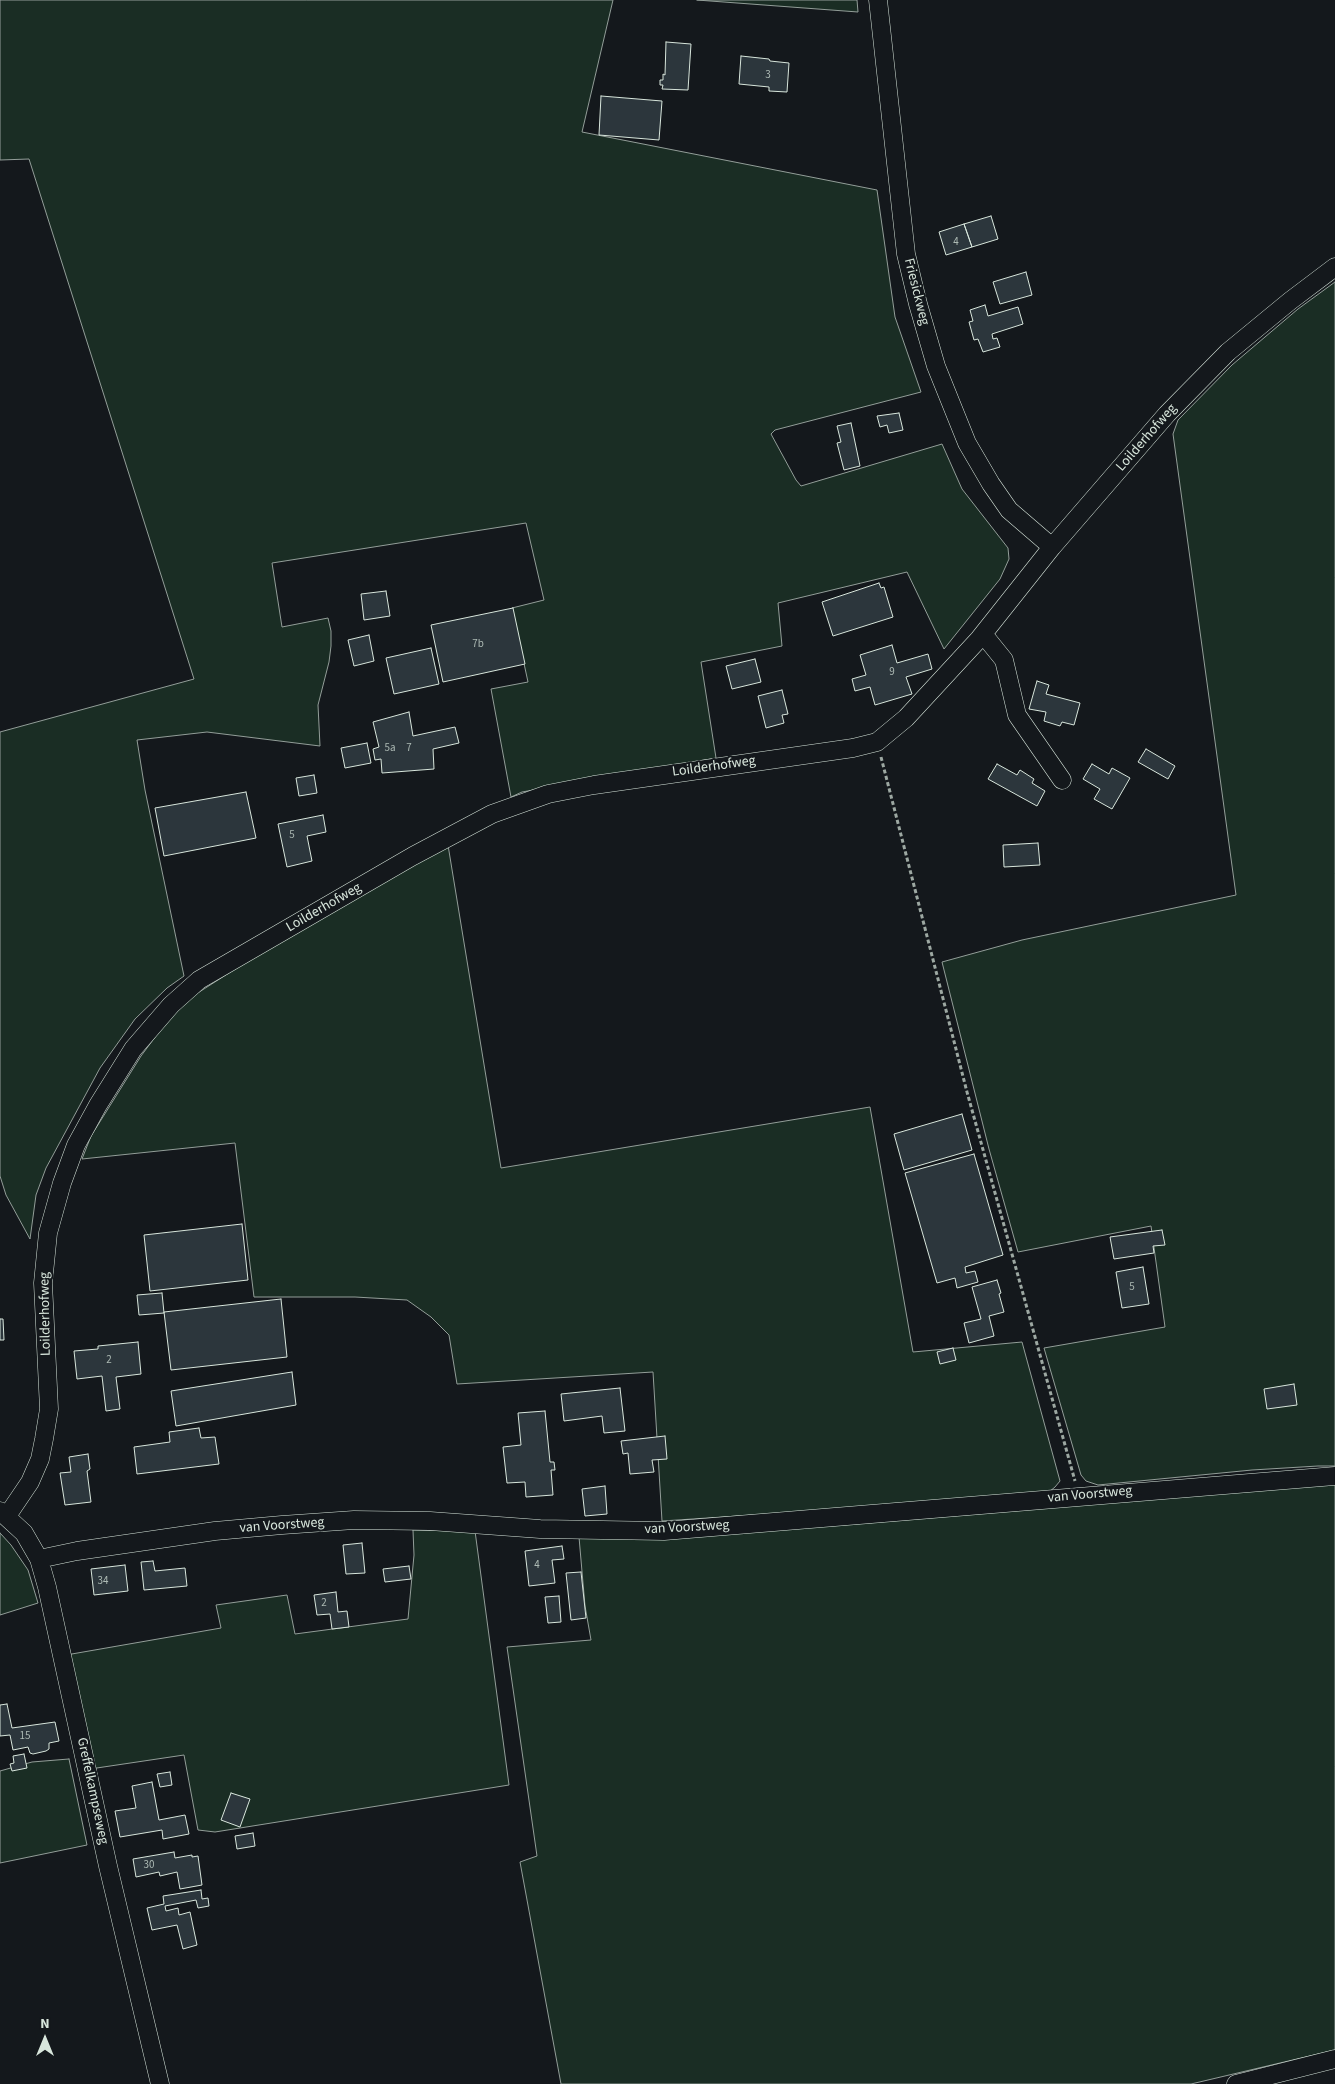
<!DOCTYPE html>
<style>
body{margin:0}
#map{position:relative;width:1335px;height:2084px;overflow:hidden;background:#14181c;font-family:"Source Sans 3",sans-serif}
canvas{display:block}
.north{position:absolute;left:20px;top:2014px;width:50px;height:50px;-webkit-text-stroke:4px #14181c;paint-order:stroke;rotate:0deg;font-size:14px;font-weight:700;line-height:20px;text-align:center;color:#d8e6dc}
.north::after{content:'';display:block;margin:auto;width:18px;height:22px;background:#d8e6dc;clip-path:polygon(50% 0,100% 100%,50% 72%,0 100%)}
</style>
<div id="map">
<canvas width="1335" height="2084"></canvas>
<div class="north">N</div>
</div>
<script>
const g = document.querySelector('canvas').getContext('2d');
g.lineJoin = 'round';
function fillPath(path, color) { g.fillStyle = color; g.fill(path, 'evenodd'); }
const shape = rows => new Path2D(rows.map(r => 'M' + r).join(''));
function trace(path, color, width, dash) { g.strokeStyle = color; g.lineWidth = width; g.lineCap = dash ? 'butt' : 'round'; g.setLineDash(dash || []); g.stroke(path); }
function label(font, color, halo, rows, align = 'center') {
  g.font = font + ' "Source Sans 3",sans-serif'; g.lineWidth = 4; g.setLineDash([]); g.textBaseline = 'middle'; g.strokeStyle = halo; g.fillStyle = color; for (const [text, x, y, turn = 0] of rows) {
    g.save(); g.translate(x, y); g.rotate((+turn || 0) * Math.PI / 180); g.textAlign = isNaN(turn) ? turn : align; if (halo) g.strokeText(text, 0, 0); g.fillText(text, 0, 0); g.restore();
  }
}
const green = shape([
 [0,0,613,0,582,132,877,190,895,317,921,392,775,430,771,434,796,480,801,486,942,444,962,489,1008,548,1009,559,1000,579,944,649,907,572,778,603,782,646,701,662,716,758,522,792,511,797,491,689,528,682,512,608,544,600,526,523,272,563,282,627,328,618,331,631,331,646,329,662,318,705,320,746,207,732,137,740,145,790,184,976,167,988,135,1019,100,1068,46,1168,36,1195,30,1239,6,1195,0,1176,0,732,194,679,29,159,0,160,0,0],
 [697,0,857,0,858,12,697,0],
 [1335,282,1335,1466,1318,1466,1252,1470,1098,1485,1086,1481,1081,1475,1044,1348,1165,1327,1151,1226,1018,1252,989,1149,942,962,1022,940,1236,895,1173,434,1178,420,1232,365,1298,309,1335,282],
 [448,845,501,1168,870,1107,913,1352,1022,1342,1060,1481,1055,1487,1049,1492,875,1507,662,1521,653,1372,457,1384,449,1335,431,1317,407,1300,355,1297,254,1297,235,1143,82,1159,91,1136,141,1056,179,1005,246,962,448,845],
 [1335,1484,1335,2050,1191,2084,561,2084,520,1862,537,1856,507,1647,591,1640,585,1606,579,1537,830,1526,1024,1510,1230,1490,1335,1484],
 [413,1530,475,1531,509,1785,215,1832,198,1830,184,1755,90,1769,66,1655,221,1628,216,1605,287,1595,295,1634,408,1619,414,1555,413,1530],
 [0,1533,11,1545,28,1570,38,1603,0,1615,0,1533],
 [69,1759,87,1845,0,1863,0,1771,32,1762,69,1759]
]);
fillPath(green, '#1a2d24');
trace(green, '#939e99', 1);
const building = shape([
 [666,42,691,44,688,90,662,89,663,85,660,85,660,80,663,80,663,74,665,75,666,42],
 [741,56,769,59,770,61,789,63,787,92,769,91,769,87,739,84,741,56],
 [601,96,662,101,659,140,599,135,601,96],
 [991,216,998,239,972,247,964,224,991,216],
 [964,224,972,247,946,255,939,232,964,224],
 [1026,272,1032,295,1000,304,993,282,1026,272],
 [985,305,988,316,1018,307,1023,324,992,334,993,339,997,338,1000,347,983,352,978,339,974,340,969,322,973,321,970,310,985,305],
 [899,413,903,430,889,433,887,425,880,427,877,416,899,413],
 [851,423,860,466,844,470,837,443,841,442,837,426,851,423],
 [879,583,881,588,884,587,893,617,833,636,822,602,879,583],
 [386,591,390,616,364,620,361,594,386,591],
 [513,608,525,664,443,682,431,625,513,608],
 [369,635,374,661,354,666,348,640,369,635],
 [892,645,897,663,928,654,932,669,906,677,912,694,875,705,870,687,855,691,852,679,866,675,860,655,892,645],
 [431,648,439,684,394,694,386,658,431,648],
 [755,659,761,682,732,689,726,666,755,659],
 [1037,681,1049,685,1046,694,1080,703,1074,725,1062,722,1060,726,1044,721,1046,712,1029,709,1037,681],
 [782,690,788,714,782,715,784,723,766,728,758,696,782,690],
 [409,712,413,736,455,727,459,743,433,749,434,769,382,773,381,759,375,760,373,749,379,747,373,722,409,712],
 [367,743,371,763,345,768,341,748,367,743],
 [1146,749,1175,766,1168,779,1138,762,1146,749],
 [997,764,1017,775,1020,770,1034,779,1032,783,1045,791,1037,806,988,779,997,764],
 [1092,764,1109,774,1112,768,1130,778,1112,809,1094,799,1100,789,1083,779,1092,764],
 [314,775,317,793,299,796,296,778,314,775],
 [246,792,256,838,164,856,155,808,246,792],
 [323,815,326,832,307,836,312,861,287,867,278,824,323,815],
 [1038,843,1040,865,1004,867,1003,845,1038,843],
 [962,1114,972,1150,904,1170,894,1134,962,1114],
 [974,1154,1003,1255,965,1267,966,1273,975,1271,978,1282,957,1288,955,1278,937,1283,905,1173,974,1154],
 [242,1224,248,1280,150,1291,144,1235,242,1224],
 [1162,1230,1165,1245,1153,1246,1154,1253,1114,1259,1110,1237,1162,1230],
 [1143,1267,1149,1304,1122,1308,1116,1272,1143,1267],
 [997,1280,1001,1293,999,1294,1004,1312,989,1316,994,1336,969,1343,964,1323,981,1319,972,1287,997,1280],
 [162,1293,164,1313,139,1315,137,1295,162,1293],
 [281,1299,287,1357,171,1370,164,1312,281,1299],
 [0,1319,3,1319,4,1340,0,1340,0,1319],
 [138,1342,141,1374,116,1377,120,1409,106,1411,102,1376,77,1379,74,1351,98,1349,98,1346,138,1342],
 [953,1348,956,1360,940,1364,937,1352,953,1348],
 [292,1372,296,1405,176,1426,171,1391,292,1372],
 [1294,1384,1297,1405,1267,1409,1264,1389,1294,1384],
 [620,1388,625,1431,604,1433,602,1416,564,1421,561,1394,620,1388],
 [545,1411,550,1462,554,1462,555,1470,551,1470,553,1495,526,1497,525,1482,507,1483,503,1447,521,1445,518,1413,545,1411],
 [199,1428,201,1438,215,1437,219,1464,137,1474,134,1447,170,1442,169,1432,199,1428],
 [665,1436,667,1459,652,1460,654,1472,630,1474,628,1453,623,1454,621,1441,665,1436],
 [88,1454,90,1469,87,1471,91,1502,65,1505,60,1473,71,1472,69,1457,88,1454],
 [605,1486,607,1514,585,1516,582,1489,605,1486],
 [362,1543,365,1573,346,1574,343,1545,362,1543],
 [562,1546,564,1559,552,1560,555,1583,529,1586,525,1551,562,1546],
 [153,1561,155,1571,185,1568,187,1586,144,1590,141,1562,153,1561],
 [125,1565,128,1591,94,1595,91,1569,125,1565],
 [409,1566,411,1579,385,1582,383,1569,409,1566],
 [581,1572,586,1618,571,1620,566,1573,581,1572],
 [336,1592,338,1612,347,1611,349,1627,332,1629,330,1614,317,1615,314,1595,336,1592],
 [559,1596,561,1622,548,1623,545,1597,559,1596],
 [7,1704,12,1728,55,1722,59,1741,49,1743,49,1749,46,1751,33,1754,30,1753,28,1747,13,1750,10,1735,0,1736,0,1705,7,1704],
 [24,1754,27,1768,12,1771,10,1764,14,1763,13,1756,24,1754],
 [170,1772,172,1785,160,1787,157,1774,170,1772],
 [152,1782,159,1820,185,1815,189,1834,163,1839,162,1830,120,1837,115,1811,136,1808,132,1786,152,1782],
 [231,1793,250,1799,240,1827,221,1820,231,1793],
 [253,1833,255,1846,237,1849,235,1836,253,1833],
 [174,1852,175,1858,192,1855,192,1857,198,1856,202,1885,180,1889,177,1872,160,1876,159,1872,136,1877,133,1859,174,1852],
 [201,1890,202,1899,208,1898,209,1906,198,1908,196,1900,165,1906,166,1911,178,1908,179,1915,190,1912,197,1945,183,1949,177,1925,152,1930,147,1908,164,1904,163,1896,201,1890]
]);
fillPath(building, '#2c363c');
trace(building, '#d8e6dc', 1);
const street = shape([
 [878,0,906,254,918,304,936,366,967,443,991,484,1009,510,1052,547],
 [983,634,1004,660,1017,715,1062,780],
 [0,1511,24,1533,39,1559,47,1587,108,1866,160,2084],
 [7,1516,30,1482,40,1459,44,1439,49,1409,43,1283,48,1233,62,1183,76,1145,98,1105,133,1049,171,1005,199,980,413,856,492,814,548,794,594,785,853,748,877,742,906,718,979,639,1052,547,1167,414,1228,352,1290,301,1335,267],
 [39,1559,77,1551,215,1531,282,1525,354,1520,430,1521,540,1529,664,1531,1335,1476],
 [1236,2084,1335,2059]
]);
trace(street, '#d8e6dc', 19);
trace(shape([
 [881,757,967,1092,1075,1481]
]), '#9da8a2', 3, [4, 2.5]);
trace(street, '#14181c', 18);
label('11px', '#adbab4', null, [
 ["3",768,76],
 ["4",956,243],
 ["7b",478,645],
 ["9",892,673],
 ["5a",390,749],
 ["7",409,749],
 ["5",292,836],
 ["5",1132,1288],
 ["2",109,1361],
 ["4",537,1566],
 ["34",103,1582],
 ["2",324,1604],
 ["15",25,1737],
 ["30",149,1866]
]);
label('14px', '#d8e6dc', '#14181c', [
 ["Friesickweg",916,292,76],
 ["Loilderhofweg",1147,438,-49],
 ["Loilderhofweg",714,767,-8],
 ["Loilderhofweg",324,908,-30],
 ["Loilderhofweg",46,1314,-91],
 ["van Voorstweg",1090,1495,-5],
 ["van Voorstweg",282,1526,-4],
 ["van Voorstweg",687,1528,-3],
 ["Greffelkampseweg",92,1791,78]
]);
</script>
